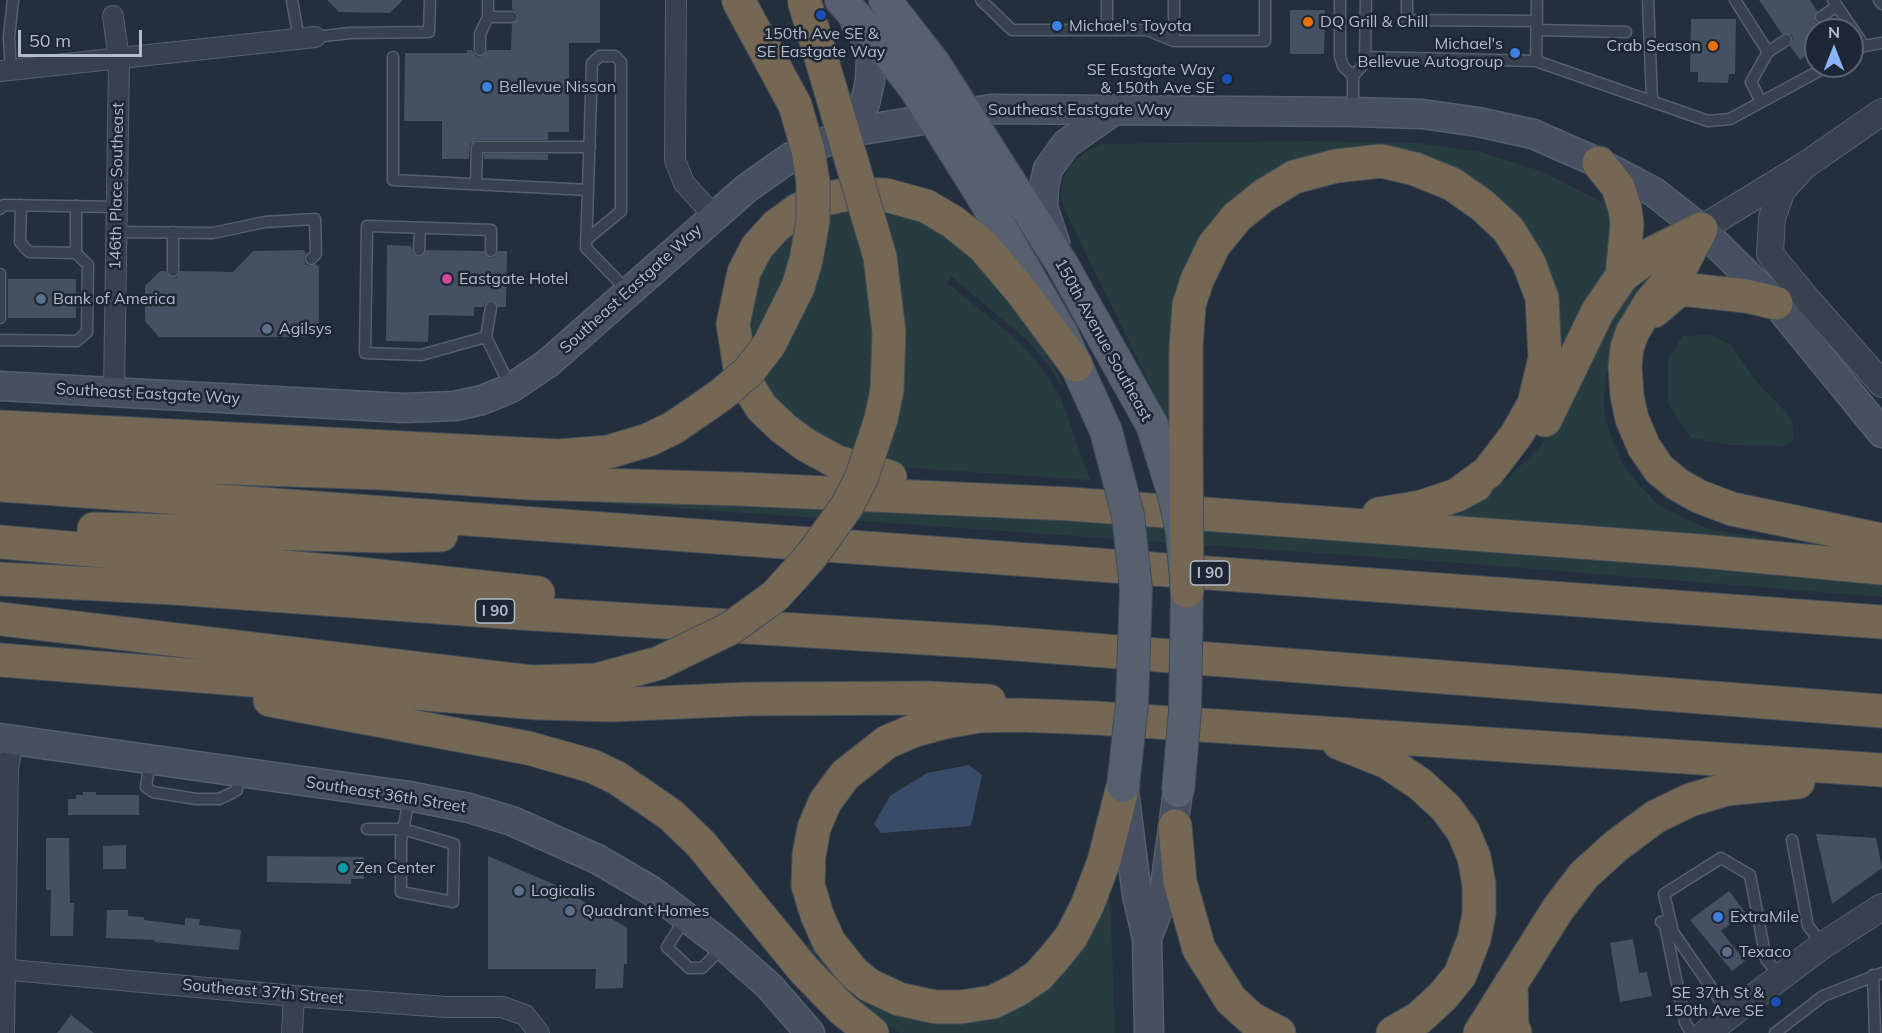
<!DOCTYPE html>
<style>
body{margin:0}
#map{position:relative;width:1882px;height:1033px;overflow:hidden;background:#242f3e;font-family:Mulish,sans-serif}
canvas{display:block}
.north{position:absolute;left:1804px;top:18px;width:60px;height:60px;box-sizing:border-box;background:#1d2633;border:2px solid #59626f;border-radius:50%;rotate:0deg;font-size:16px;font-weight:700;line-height:24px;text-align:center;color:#b4bcc9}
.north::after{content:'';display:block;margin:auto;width:21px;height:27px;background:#8ab4f8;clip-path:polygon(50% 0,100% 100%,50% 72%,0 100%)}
.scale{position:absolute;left:18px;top:30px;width:124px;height:27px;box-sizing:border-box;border:3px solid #b4bcc9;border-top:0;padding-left:8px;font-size:18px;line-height:21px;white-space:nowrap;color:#b4bcc9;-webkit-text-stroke:4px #1d2633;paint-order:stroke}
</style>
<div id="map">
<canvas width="1882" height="1033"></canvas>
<div class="north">N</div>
<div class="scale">50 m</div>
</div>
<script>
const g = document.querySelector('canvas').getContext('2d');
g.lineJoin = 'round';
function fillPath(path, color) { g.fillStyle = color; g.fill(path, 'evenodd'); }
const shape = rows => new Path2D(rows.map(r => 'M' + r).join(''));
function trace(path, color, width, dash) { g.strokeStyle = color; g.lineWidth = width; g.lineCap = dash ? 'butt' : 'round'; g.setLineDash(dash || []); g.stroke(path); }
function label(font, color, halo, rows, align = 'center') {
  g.font = font + ' Mulish,sans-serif'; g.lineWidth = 5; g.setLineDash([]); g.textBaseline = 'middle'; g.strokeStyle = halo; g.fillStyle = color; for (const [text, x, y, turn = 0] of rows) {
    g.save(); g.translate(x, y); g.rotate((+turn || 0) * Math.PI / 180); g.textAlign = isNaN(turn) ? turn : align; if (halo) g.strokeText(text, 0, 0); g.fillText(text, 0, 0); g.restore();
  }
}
fillPath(shape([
 [1305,141,1418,143,1481,152,1541,171,1604,203,1612,215,1613,258,1593,290,1561,361,1536,252,1378,151,1217,221,1173,425,1166,417,1064,209,1061,196,1063,179,1069,166,1086,151,1103,144],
 [896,204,957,238,1023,316,1062,382,1063,389,1049,366,1028,341,951,276,947,283,1014,337,1039,364,1060,396,1090,480,896,467,860,458,787,415,763,385,749,350,748,315,754,288,774,252,801,226,831,214],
 [1634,285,1643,290,1611,345,1604,394,1605,420,1624,467,1651,498,1665,509,1709,529,1763,538,1762,543,1450,517,1452,514,1498,487,1538,449,1553,428,1601,333],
 [1711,335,1731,345,1755,380,1792,419,1794,440,1784,446,1731,445,1691,438,1668,404,1668,361,1682,336],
 [546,499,925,508,1882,580,1882,597,1460,563],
 [1110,897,1115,1033,900,1033,848,995,805,946,817,939,965,1021]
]), '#263c3f');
fillPath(shape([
 [969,765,982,775,971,826,881,833,874,824,890,796,927,773]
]), '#394c67');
fillPath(shape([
 [327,0,403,0,390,13,339,12],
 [512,0,600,0,600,43,569,43,569,132,548,132,548,140,476,140,470,144,469,159,442,159,442,121,404,121,405,53,467,53,467,50,472,50,476,56,481,57,488,50,511,50,512,24,519,18,518,13,512,9],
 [1759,0,1810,0,1817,11,1815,21,1818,24,1825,23,1830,30,1816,30,1816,49,1800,60,1790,46,1793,40,1792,35,1782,34],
 [1290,10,1325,10,1324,54,1290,54],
 [1691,19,1736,19,1735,74,1729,74,1728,83,1698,82,1698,72,1690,72],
 [484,154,548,154,548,160,484,159],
 [387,245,411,246,413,254,419,257,426,250,484,251,490,258,495,257,498,251,507,251,506,307,498,307,492,300,486,302,483,307,474,307,474,316,429,315,428,342,386,341],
 [304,250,306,253,304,258,305,264,310,266,316,264,319,267,319,323,305,337,159,337,145,321,145,286,160,271,165,271,172,278,177,277,180,271,233,272,253,251],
 [8,279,76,279,76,318,8,318],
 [83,792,96,792,96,795,139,795,139,815,68,815,68,799,76,799,76,795,83,795],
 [1816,834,1876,838,1882,868,1832,904],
 [46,838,69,838,70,903,74,903,73,936,50,936,51,890,46,890],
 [126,845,126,869,103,869,103,846],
 [267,856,364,857,364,879,351,879,351,884,267,882],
 [488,856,558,886,627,928,627,964,624,964,623,988,595,989,596,969,488,969],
 [1729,891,1746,913,1721,931,1745,961,1732,971,1690,920],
 [107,910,128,910,128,916,144,917,144,920,185,925,185,918,200,919,199,925,241,930,239,950,155,942,155,940,106,938],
 [1633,939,1639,973,1647,972,1652,996,1620,1002,1610,943],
 [71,1015,94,1033,57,1033]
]), '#455162');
const service = shape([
 [292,0,299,39],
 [981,0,1012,30,1147,30,1174,41],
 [1107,0,1107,30],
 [1174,0,1174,41,1265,41,1265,0],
 [1340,0,1340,56,1343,66,1353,76,1353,111],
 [1407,0,1407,20,1537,21],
 [1648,0,1652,100],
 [1735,0,1768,52,1751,82,1761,102],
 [1833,0,1864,46],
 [1879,0,1882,4],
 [488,17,488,0],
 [1821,17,1837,6],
 [1537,30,1626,32],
 [315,37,350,33,429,32,430,0],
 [480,50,480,34,488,17,512,17],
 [1768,52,1786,40],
 [1852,53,1864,46,1882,43],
 [393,57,393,180,588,190,586,248,628,291],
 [1365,57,1536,61,1708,121,1730,119,1828,66],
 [1536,61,1537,0],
 [11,72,9,37,13,0],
 [1353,76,1362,66,1365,57,1366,0],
 [476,184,477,147,590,147],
 [0,209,4,205,117,207],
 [117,232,213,233,265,222,315,219,316,254,311,259],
 [586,240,621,211,621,62,615,56,600,56,592,63,588,190],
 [419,250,420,228],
 [76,253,76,206],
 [173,271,173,232],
 [0,274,0,318],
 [491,307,486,337,511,388],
 [486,337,421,355,365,353,367,226,491,230,491,251],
 [0,340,77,341,87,332,88,265,76,253,29,252,20,242,21,205],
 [150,759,146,787,153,792,196,799,219,799,232,793,237,790,239,773],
 [367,829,403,829,454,844,453,902,401,892,401,840,403,829,406,815,409,796],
 [1792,840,1808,926,1823,945],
 [685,919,667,947,689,968,702,968,723,947],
 [1661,922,1664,921,1685,1022,1691,1033],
 [1873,975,1875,1033],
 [1730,1015,1673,932,1664,894,1721,858,1750,875,1766,959,1781,978],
 [1775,1033,1823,996,1882,973]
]);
const minor = shape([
 [676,0,675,160,684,183,713,215],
 [113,16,119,60,114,392],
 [0,71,315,37],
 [0,969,294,996,446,1007,502,1007,525,1015,539,1033],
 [4,1033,8,768,13,740],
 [292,1033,294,996]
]);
const tertiary = shape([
 [1804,166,1782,190,1772,218,1770,254,1806,298,1882,384],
 [1701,229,1804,166,1882,112],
 [1706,1033,1823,945,1882,907]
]);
const secondary = shape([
 [833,137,854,120,865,103,870,81,871,57,864,35,855,21],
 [1055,243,1043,207,1044,186,1048,169,1066,144,1116,109],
 [0,386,404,408,455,406,482,400,511,388,548,363,747,188,791,157,830,140,862,130,991,109,1353,112,1422,114,1478,122,1533,134,1599,163,1654,192,1701,229,1776,303,1882,433],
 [0,738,409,796,469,808,512,821,597,859,652,891,724,946,770,987,810,1033],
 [1124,791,1137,895,1147,938,1149,1033],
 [1147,938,1164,894,1178,791]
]);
const primary = shape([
 [841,0,879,42,914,87,981,194,1062,334,1106,431],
 [885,0,934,63,1062,264,1152,425]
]);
const motorway = shape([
 [1599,163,1618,187,1625,209,1627,224,1622,276],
 [1701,229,1682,265,1650,303,1632,333,1627,348,1625,366,1627,396,1632,419,1644,447,1659,469,1677,484,1698,496,1732,509,1882,540],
 [1654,311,1680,289,1746,296,1776,303],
 [1545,420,1598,311,1622,276,1653,253,1701,229],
 [1186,425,1186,347,1189,305,1197,280,1214,245,1237,217,1263,196,1294,177,1336,166,1381,161,1415,169,1452,184,1482,205,1508,229,1529,263,1542,298,1545,358,1534,404,1517,434,1488,472,1457,495],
 [0,427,559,456,608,452,648,440,673,428],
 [0,460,381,473,528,483,739,489,1070,504,1701,551,1882,568],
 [890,477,837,462,806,445,783,428,762,408,741,375,733,324,744,272,757,247,776,226,798,210,821,200,848,194,886,195,926,206,953,222,983,246,1022,292,1076,365],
 [0,485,1882,622],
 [1379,514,1421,507,1457,495,1476,485],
 [94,529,385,536,441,535],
 [0,542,341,572,538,593],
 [0,579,174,588,519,613,990,642,1882,711],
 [0,619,531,682,597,680,659,663],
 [0,660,538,703,612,705,749,699,928,698,989,701],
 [270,700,528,748,592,766,617,778,671,815,701,844,804,970,842,1009,872,1033],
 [1339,743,1387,762,1420,784,1446,808,1463,831,1474,857,1479,884,1479,914,1474,939,1460,975,1443,996,1419,1018,1393,1033],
 [1123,786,1104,861,1087,906,1071,937,1055,957,1038,976,1017,990,993,1002,961,1007,935,1007,899,999,869,985,853,972,829,942,817,915,808,885,809,855,814,828,825,802,845,775,887,742,915,730,945,722,979,716,1018,715,1095,718,1882,770],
 [1175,826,1180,882,1199,949,1231,1000,1252,1019,1279,1033],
 [1511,983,1512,1026,1515,1033],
 [1480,1033,1558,909,1584,875,1616,846,1655,817,1690,800,1727,789,1798,782]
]);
trace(service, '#565f6c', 13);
trace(minor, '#565f6c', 22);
trace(tertiary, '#565f6c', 28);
trace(secondary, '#565f6c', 31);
trace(primary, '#414a57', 34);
trace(motorway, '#434c59', 35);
trace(service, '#38414e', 10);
trace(minor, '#38414e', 20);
trace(tertiary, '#38414e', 26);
trace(secondary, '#465061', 28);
trace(primary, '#56606e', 32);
trace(motorway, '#746855', 33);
const primaryBridge = shape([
 [1152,425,1174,495,1182,533,1187,591,1185,711,1178,791],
 [1106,431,1128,515,1136,589,1132,704,1123,786]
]);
const motorwayBridge = shape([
 [1186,425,1187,591],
 [673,428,721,395,748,372,769,345,798,287,806,260,813,221,813,182,808,150,795,105,738,0],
 [659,663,731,628,775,596,796,573,812,555,847,506,861,479,881,419,887,390,889,332,880,257,804,0]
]);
trace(primaryBridge, '#414a57', 34, []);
trace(motorwayBridge, '#434c59', 35, []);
trace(primaryBridge, '#56606e', 32);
trace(motorwayBridge, '#746855', 33);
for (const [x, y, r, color] of [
 [821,15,6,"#1a4fb4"],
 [1308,22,6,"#e8710a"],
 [1057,26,6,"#3f7fe0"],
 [1713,46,6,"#e8710a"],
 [1515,53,6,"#3f7fe0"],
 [1227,79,6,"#1a4fb4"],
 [487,87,6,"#3f7fe0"],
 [447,279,6,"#d1479c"],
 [41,299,6,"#5c6f8a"],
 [267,329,6,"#5c6f8a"],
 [343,868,6,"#0f9aa8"],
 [519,891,6,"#5c6f8a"],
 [570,911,6,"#5c6f8a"],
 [1718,917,6,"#3f7fe0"],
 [1727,952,6,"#5c6f8a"],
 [1776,1002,6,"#1a4fb4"]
]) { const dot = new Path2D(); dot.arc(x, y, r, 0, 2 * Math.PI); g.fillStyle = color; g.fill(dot); trace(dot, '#1d2633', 2); }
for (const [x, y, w] of [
 [1210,573,39],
 [495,611,39]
]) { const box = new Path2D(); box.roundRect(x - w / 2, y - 12, w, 24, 4.5); g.fillStyle = '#1d2633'; g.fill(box); trace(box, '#b4bcc9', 1.5); }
label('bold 15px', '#b4bcc9', null, [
 ["I 90",1210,573],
 ["I 90",495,611]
]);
label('16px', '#b4bcc9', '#1d2633', [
 ["DQ Grill & Chill",1320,22],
 ["Michael's Toyota",1069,26],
 ["150th Ave SE &",821,34,"center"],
 ["SE Eastgate Way",821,52,"center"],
 ["Michael's",1503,44,"right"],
 ["Bellevue Autogroup",1503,62,"right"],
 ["Crab Season",1701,46,"right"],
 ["SE Eastgate Way",1215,70,"right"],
 ["& 150th Ave SE",1215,88,"right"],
 ["Bellevue Nissan",499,87],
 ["Eastgate Hotel",459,279],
 ["Bank of America",53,299],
 ["Agilsys",279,329],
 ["Zen Center",355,868],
 ["Logicalis",531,891],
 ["Quadrant Homes",582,911],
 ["ExtraMile",1730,917],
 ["Texaco",1739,952],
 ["SE 37th St &",1764,993,"right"],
 ["150th Ave SE",1764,1011,"right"]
], 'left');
label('16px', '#b4bcc9', '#1d2633', [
 ["Southeast Eastgate Way",1080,110],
 ["146th Place Southeast",117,186,-89],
 ["Southeast Eastgate Way",631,289,-42],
 ["150th Avenue Southeast",1103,340,61],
 ["Southeast Eastgate Way",148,394,3],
 ["Southeast 36th Street",386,795,9],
 ["Southeast 37th Street",263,992,5]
]);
</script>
